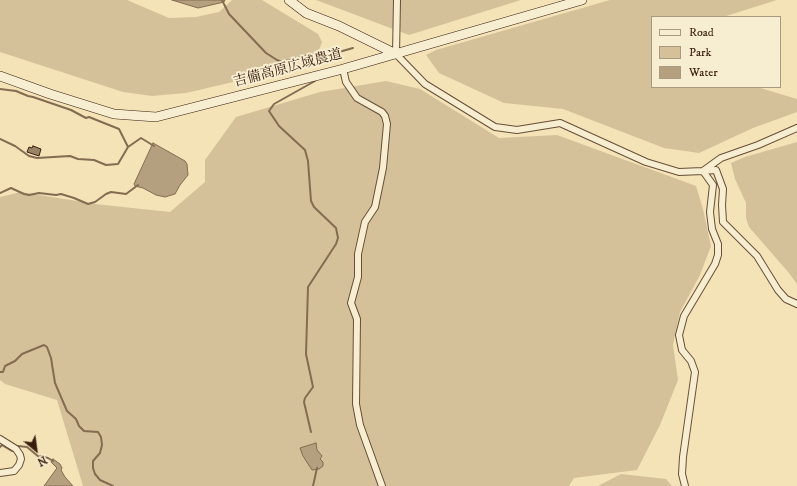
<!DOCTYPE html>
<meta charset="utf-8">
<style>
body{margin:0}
#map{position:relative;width:797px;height:486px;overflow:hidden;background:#f3e3b7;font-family:"IM FELL DW Pica",serif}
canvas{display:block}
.legend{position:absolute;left:651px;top:16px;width:130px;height:72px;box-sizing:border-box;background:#f7edd0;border:1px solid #ab9a82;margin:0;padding:5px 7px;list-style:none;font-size:12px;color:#3a1d0e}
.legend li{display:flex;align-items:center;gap:8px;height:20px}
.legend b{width:20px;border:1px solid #ab9a82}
.north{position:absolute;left:16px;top:430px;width:40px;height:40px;-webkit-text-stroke:3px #f7edd0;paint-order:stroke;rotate:151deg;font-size:11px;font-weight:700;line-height:16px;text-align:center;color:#3a1d0e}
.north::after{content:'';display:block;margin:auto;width:14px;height:18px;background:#3a1d0e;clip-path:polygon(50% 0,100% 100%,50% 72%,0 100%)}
</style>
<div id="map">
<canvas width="797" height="486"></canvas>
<ul class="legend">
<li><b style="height:5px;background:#f7edd0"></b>Road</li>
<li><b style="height:11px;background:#d4c19a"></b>Park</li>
<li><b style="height:11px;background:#b4a07e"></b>Water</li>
</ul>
<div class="north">N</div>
</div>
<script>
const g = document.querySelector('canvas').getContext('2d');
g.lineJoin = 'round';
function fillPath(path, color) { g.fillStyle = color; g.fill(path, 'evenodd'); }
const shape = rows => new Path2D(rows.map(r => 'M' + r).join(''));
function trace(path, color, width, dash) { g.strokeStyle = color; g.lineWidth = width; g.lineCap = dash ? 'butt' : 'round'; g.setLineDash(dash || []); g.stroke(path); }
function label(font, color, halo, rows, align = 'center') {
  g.font = font + ' "IM FELL DW Pica","Noto Serif JP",serif'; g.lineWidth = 4; g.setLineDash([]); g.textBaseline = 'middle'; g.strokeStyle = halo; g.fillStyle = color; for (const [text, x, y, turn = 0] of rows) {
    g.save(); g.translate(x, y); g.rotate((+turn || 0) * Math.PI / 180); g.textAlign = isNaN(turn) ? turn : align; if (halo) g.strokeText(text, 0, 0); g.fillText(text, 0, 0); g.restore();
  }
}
fillPath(shape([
 [0,0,127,0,169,18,196,17,219,12,232,0,262,0,318,34,322,42,318,53,276,72,186,93,152,96,123,92,0,52],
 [316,0,521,0,409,35],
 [610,0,777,0,723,17,652,17,652,87,757,87,797,99,797,112,753,128,699,153,664,148,563,109,504,103,439,73,426,55,436,50],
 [386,81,420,89,499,138,557,135,696,186,703,209,711,246,700,275,680,312,673,345,678,380,660,425,637,470,574,478,569,486,83,486,57,400,5,384,0,380,0,197,21,192,95,204,170,212,205,182,205,160,236,117,320,92],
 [797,142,797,284,789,273,749,227,746,218,746,203,735,179,731,163,745,157],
 [621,474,666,479,672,486,598,486]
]), '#d4c19a');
const water = shape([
 [172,0,225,0,224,2,198,8,172,0],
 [153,143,185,161,187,164,188,175,180,185,175,194,165,197,156,195,143,188,135,186,134,184,153,143],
 [316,443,317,450,322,456,320,459,323,462,323,466,319,469,312,470,303,456,300,448,316,443],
 [53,459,60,464,62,468,61,470,65,477,73,486,44,486,57,468,51,462,53,459]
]);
fillPath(water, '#b4a07e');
trace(water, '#836c51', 1);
trace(shape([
 [222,0,229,14,266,53,277,60,282,62,309,55,313,58,318,58,353,48],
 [0,89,16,91,28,96,33,97,71,110,86,118,89,117,119,129,128,147,141,138,154,146],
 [0,139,15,146,29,156,37,158,70,156,78,159,94,160,106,165,118,164,128,147],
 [0,193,11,188,24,194,29,195,39,193,56,195,61,194,74,198,88,204,95,202,106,194,111,192,126,194,138,185],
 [0,372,3,372,5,366,15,361,22,354,44,345,47,347,51,358,55,383,67,411,76,419,79,426,84,431,98,432,101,437,102,445,100,453,93,461,93,468,95,474,100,480,113,486],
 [311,432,304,402,305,398,313,387,306,354,308,287,336,244,338,238,336,228,314,207,311,201,308,161,305,150,279,126,269,111,274,104,315,81],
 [0,447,2,445,12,451,18,446,27,447,39,457,41,456,48,458,53,461],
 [313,486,317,468]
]), '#836c51', 2);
const building = shape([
 [33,146,41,149,39,156,27,152,29,147,32,148,33,146]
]);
fillPath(building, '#9a8466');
trace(building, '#3a1d0e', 1);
const street = shape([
 [397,0,396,54,425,84,495,127,517,130,560,123,646,162,679,172,703,171,713,185,710,212,712,229,718,244,718,255,715,264,684,316,679,335,682,350,691,361,695,372,683,457,682,474,685,486],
 [343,69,346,82,357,98,382,112,385,116,387,124,383,168,375,207,365,222,358,254,358,277,351,303,357,319,356,404,360,425,382,486],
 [703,171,716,170,723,189,722,205,723,222,757,256,778,290,786,299,797,304],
 [703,171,721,158,758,145,797,128],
 [0,439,16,449,20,455,21,459,19,465,14,471,0,473]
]);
const secondary = shape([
 [289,0,306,13,339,26,396,54],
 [0,76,50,94,114,114,156,117,343,69,582,0]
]);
trace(street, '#684e38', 8);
trace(secondary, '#3a1d0e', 10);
trace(street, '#f7edd0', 6);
trace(secondary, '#f7edd0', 9);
label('14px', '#3a1d0e', '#f7edd0', [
 ["吉備高原広域農道",288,69,-15]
]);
</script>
